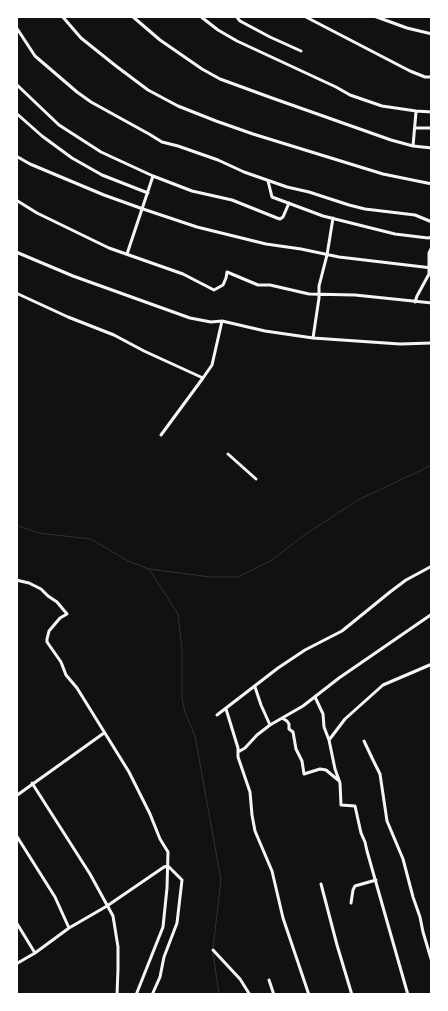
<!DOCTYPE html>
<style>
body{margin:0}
#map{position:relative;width:448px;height:1011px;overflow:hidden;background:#111;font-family:"PT Sans",sans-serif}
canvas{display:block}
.frame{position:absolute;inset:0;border:18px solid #fff;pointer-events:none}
</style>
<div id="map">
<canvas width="448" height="1011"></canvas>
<div class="frame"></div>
</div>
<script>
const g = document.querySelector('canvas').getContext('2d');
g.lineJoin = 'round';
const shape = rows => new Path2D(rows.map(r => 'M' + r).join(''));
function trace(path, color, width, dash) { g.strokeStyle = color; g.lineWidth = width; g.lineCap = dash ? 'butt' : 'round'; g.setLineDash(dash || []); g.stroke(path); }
trace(shape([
 [16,525,38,533,91,539,128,561,149,569,178,614,182,649,182,698,185,712,195,736,221,880,213,948],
 [149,569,210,577,238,577,272,560,300,538,358,500,432,465],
 [213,952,219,995]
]), '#333', 1);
trace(shape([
 [62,16,81,38,116,66,148,90,178,106,216,121,253,134,383,174,432,184],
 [132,16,160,40,202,69,220,79,272,98,391,140,413,146,432,148],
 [200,16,218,30,237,41,336,87,350,95,382,106,416,111,432,112],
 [236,16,240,21,270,37,301,51],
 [304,16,410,71,425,77,432,77],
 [374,16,407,28,432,34],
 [16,27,35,56,77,92,91,102,149,134,162,142,178,146,218,160,244,172,287,187,309,192,349,205,365,209,415,215,432,222],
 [16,84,59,125,101,152,153,176,192,191,232,200,277,218,280,219,283,217,289,203],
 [16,113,42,136,72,158,102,175,148,193],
 [416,128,432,128],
 [413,146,416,112],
 [16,156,30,164,104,195,143,209,197,227,266,244,301,249,339,257,432,268],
 [268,181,272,197,323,216,395,234,428,238,432,237],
 [16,200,37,213,109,248,183,274,214,290,223,285,226,278,227,272,258,285,270,285,309,294,355,295,432,303],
 [16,252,73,276,190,318,211,322,222,321,265,331,313,338,400,344,432,343],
 [127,254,153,176],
 [16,293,68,317,114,335,144,351,203,378],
 [415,302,417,296,429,274,429,253,432,247],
 [313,338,319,298,319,286,327,255,333,218],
 [161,435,203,378,212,365,222,321],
 [228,454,256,479],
 [16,580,29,583,41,589,48,596,57,602,67,614,60,618,49,631,47,639,47,642,61,662,66,675,77,688,129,772,150,814,160,839,168,852,167,888,163,927,136,995],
 [255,687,261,705,270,725],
 [315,697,323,714,324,727,329,740,335,769,340,783,341,805,355,806,361,833,365,842,367,851,408,995],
 [226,709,238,748,238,757,250,792,252,815,255,831,272,871,283,918,309,995],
 [217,715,278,668,305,650,342,631,390,592,406,580,432,566],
 [282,718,287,721,289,724,289,729,293,732,296,749,302,761,304,774,320,769,326,770,338,780],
 [329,740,345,719,383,685,432,664],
 [364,741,373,760,380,774,387,821,403,859,413,897,420,917,423,932,432,962],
 [238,752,245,748,257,735,270,725,303,706,339,678,432,614],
 [32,783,90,874,113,916,118,947,118,969,117,995],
 [16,796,104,733],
 [16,835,55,897,69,928],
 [321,884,337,945,352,995],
 [351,903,353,890,355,886,376,880],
 [16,922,35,953,16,964],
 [213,950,240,979,250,995],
 [35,953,69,928,107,906,164,867,168,866],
 [269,980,274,995],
 [152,995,160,977,164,957,177,923,182,880,168,866]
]), '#f5f5f5', 3);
</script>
